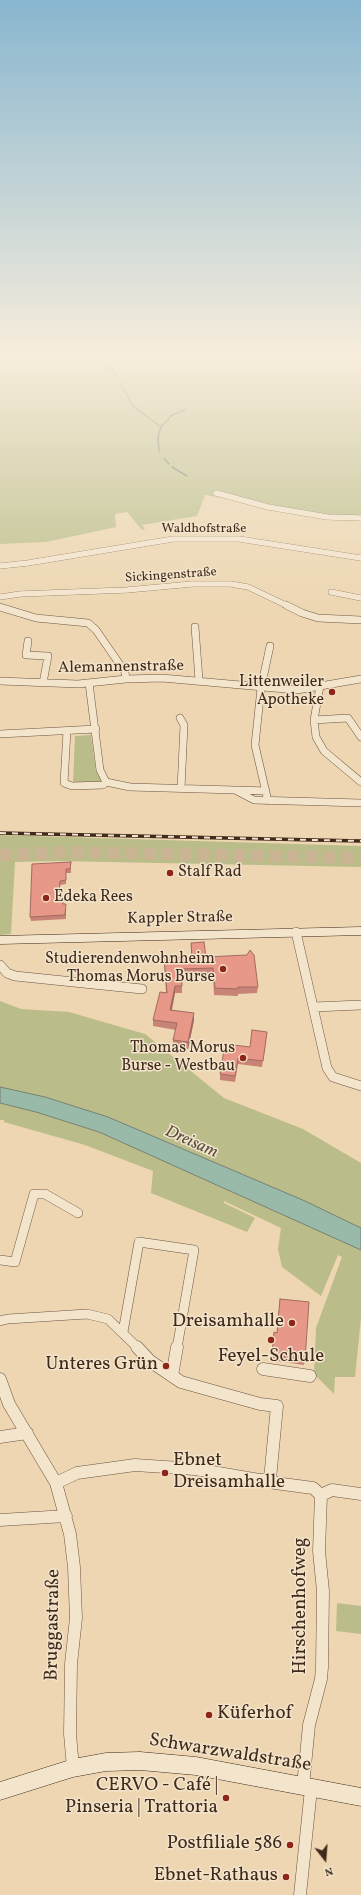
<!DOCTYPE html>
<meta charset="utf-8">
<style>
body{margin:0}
#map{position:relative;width:361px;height:1895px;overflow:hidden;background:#edd6b1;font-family:Vollkorn,serif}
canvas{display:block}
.north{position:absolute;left:305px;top:1839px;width:40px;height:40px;-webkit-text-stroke:3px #f3e4cc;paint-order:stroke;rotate:163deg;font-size:11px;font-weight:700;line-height:16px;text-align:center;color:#412a1c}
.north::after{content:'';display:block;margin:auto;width:14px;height:18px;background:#412a1c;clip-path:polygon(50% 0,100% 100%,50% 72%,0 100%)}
</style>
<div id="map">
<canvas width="361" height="1895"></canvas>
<div class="north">N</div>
</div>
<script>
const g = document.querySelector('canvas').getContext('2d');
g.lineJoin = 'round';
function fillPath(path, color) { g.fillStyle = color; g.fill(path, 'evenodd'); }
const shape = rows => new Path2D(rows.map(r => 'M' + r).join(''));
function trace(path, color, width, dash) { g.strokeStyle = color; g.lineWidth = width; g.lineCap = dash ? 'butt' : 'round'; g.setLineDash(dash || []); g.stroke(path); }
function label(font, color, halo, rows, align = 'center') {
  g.font = font + ' Vollkorn,serif'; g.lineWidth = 3; g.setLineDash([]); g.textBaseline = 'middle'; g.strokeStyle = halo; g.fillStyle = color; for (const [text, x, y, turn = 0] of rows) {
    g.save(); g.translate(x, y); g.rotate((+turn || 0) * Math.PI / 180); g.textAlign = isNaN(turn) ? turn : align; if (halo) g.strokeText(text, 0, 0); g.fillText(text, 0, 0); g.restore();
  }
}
fillPath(shape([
 [0,358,361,358,361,517,321,515,205,495,197,516,142,525,145,529,142,530,127,512,115,514,116,527,112,528,46,542,0,544],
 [91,735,96,771,102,782,73,783,75,736],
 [0,835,361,846,361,867,58,861,15,862,11,934,0,935],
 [0,1001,21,1009,69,1012,145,1034,224,1098,303,1129,361,1163,361,1228,305,1201,108,1117,45,1097,0,1087],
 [0,1103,36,1112,99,1132,361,1250,361,1318,355,1377,335,1377,334,1394,314,1374,316,1328,342,1257,338,1255,321,1296,282,1267,278,1249,281,1228,224,1201,224,1203,255,1218,247,1232,151,1193,153,1171,85,1145,4,1122,4,1120,0,1120],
 [337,1603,361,1606,361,1634,336,1631]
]), '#babd8a');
const water = shape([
 [0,1087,45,1097,108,1117,305,1201,361,1228,361,1250,99,1132,36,1112,0,1103,0,1087]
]);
fillPath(water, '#99b9a9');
trace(water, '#768071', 1);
trace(shape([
 [110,366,118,379],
 [120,382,133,406,161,427,158,437,159,452],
 [161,427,172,415,185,410],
 [164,458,169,464],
 [172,467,187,476]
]), '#768071', 1.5);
trace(shape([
 [0,855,72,852,361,858]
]), '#cbb493', 12, [12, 6]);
const streetFar3 = shape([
 [216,493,268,507,327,517,361,518],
 [0,566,28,563,173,539,239,539,361,558],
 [331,592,361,598],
 [0,597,20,594,127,590,192,584,231,584,248,587,288,606]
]);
const streetFar2 = shape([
 [286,605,302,613,318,618,361,620],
 [0,607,36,618,88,623,96,630,125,672,126,679],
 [195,627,199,680],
 [28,641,26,655,48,656,43,683],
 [0,681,78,684,126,679,162,678,297,690,361,679],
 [89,683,100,770,106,782,130,787,235,790,254,800,361,803],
 [320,686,314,720,316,737,324,751,361,782],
 [180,718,184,725,181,789],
 [314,720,348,718,361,737],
 [67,731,64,783,72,786,103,785,106,782],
 [0,734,96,729],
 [237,790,266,791],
 [268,801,255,745,261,688,270,646]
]);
const streetFar1 = shape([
 [296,932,327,1068,333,1077,361,1086],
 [0,965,7,973,15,976,142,989],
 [314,1007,361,1005],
 [0,1260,15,1262,34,1194,45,1194,78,1213],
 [0,1321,8,1319,87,1314,108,1319,138,1348],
 [123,1332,139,1242,194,1250,177,1348]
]);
const street = shape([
 [137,1347,150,1361,181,1382,260,1404,277,1406,270,1479],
 [263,1369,310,1376],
 [172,1376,177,1347],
 [0,1379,9,1404,56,1483,70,1534,74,1567,76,1618,71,1664,70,1734,73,1768],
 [0,1437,27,1433],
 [270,1479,275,1483,313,1488,321,1495],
 [56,1483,77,1473,135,1465,195,1469,259,1480,270,1479],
 [321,1495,332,1490,361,1494],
 [0,1520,66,1516],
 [303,1786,309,1725,321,1679,322,1667,323,1591,319,1551,321,1495],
 [300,1895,311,1789]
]);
const secondary = shape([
 [361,927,361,935,0,944,0,936,361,927],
 [140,1752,196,1757,361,1788,361,1806,196,1775,140,1770,106,1771,73,1777,0,1800,0,1782,73,1759,106,1753,140,1752]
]);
trace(streetFar3, '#6c5541', 6);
trace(streetFar2, '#6c5541', 8);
trace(streetFar1, '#6c5541', 10);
trace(street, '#6c5541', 13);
trace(secondary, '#412a1c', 1);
trace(streetFar3, '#f3e4cc', 5.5);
trace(streetFar2, '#f3e4cc', 7);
trace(streetFar1, '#f3e4cc', 9);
trace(street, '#f3e4cc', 12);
fillPath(secondary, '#f3e4cc');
const rail = shape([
 [0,833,361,841]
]);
trace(rail, '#412a1c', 3.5);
trace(rail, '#f3e4cc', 2, [6]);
fillPath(shape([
 [71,862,71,873,66,873,66,884,60,885,60,901,64,904,66,908,66,919,31,921,30,917],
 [191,943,206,957,258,987,257,993,238,994,238,996,214,995,213,974,182,976,182,993,175,993,172,1010,194,1020,188,1049,173,1047,173,1040,176,1030,153,1026,153,1020,166,993,164,958,191,957],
 [267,1032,262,1067,238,1064,235,1082,220,1080,220,1074],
 [280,1299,305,1359,304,1365,271,1360,274,1332,277,1333]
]), '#c78376');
fillPath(shape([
 [175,986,175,993,170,1017,170,1010],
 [194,1013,194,1020,188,1049,188,1042]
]), '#a26a60');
const building = shape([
 [71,862,70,869,66,869,66,880,60,881,59,901,63,900,63,904,66,904,65,915,30,917,32,864,71,862],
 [204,942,206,957,247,955,250,950,254,955,258,987,238,987,238,989,215,988,213,968,181,969,182,986,175,986,170,1010,194,1013,188,1042,173,1040,177,1023,153,1020,160,992,167,993,164,958,192,957,191,943,204,942],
 [252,1030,267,1032,263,1061,238,1058,235,1076,220,1074,225,1044,250,1047,252,1030],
 [280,1299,309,1302,305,1359,272,1355,274,1332,277,1333,280,1299]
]);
fillPath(building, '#e79889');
trace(building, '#a26a60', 1);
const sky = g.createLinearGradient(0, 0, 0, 623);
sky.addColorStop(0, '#88b6cf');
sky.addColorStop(0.57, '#f7eddc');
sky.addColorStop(1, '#f7eddc00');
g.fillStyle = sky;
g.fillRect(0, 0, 361, 623);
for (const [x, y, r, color] of [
 [332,692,4,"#8f2418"],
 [170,873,4,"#8f2418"],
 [46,898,4,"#8f2418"],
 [223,969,4,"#8f2418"],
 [243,1058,4,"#8f2418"],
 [292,1323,4,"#8f2418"],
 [271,1340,4,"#8f2418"],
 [166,1366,4,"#8f2418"],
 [165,1473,4,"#8f2418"],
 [209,1715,4,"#8f2418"],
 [226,1798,4,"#8f2418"],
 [290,1845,4,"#8f2418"],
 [286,1877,4,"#8f2418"]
]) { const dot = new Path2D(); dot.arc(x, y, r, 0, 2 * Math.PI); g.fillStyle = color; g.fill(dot); trace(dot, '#f3e4cc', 1.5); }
label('13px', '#412a1c', '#f3e4cc', [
 ["Waldhofstraße",204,530],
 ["Sickingenstraße",171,576,-4]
]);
label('16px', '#412a1c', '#f3e4cc', [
 ["Alemannenstraße",121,668,-1],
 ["Kappler Straße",180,919,-1]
]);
label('16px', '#412a1c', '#f3e4cc', [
 ["Littenweiler",324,683],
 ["Apotheke",324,701],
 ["Stalf Rad",178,873,"left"],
 ["Edeka Rees",54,898,"left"],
 ["Studierendenwohnheim",215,960],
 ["Thomas Morus Burse",215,978],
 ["Thomas Morus",235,1049],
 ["Burse - Westbau",235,1067]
], 'right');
label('italic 17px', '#574e3f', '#f3e4cc', [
 ["Dreisam",191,1143,24]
]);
label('19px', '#412a1c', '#f3e4cc', [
 ["Dreisamhalle",284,1323],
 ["Feyel-Schule",271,1358,"center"],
 ["Unteres Grün",158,1366],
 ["Ebnet",173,1462,"left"],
 ["Dreisamhalle",173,1484,"left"],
 ["Küferhof",217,1715,"left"],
 ["CERVO - Café |",218,1787],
 ["Pinseria | Trattoria",218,1809],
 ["Postfiliale 586",282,1845],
 ["Ebnet-Rathaus",278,1877]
], 'right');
label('19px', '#412a1c', '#f3e4cc', [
 ["Hirschenhofweg",302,1606,-90],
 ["Bruggastraße",54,1625,-89],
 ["Schwarzwaldstraße",230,1754,9]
]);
</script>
